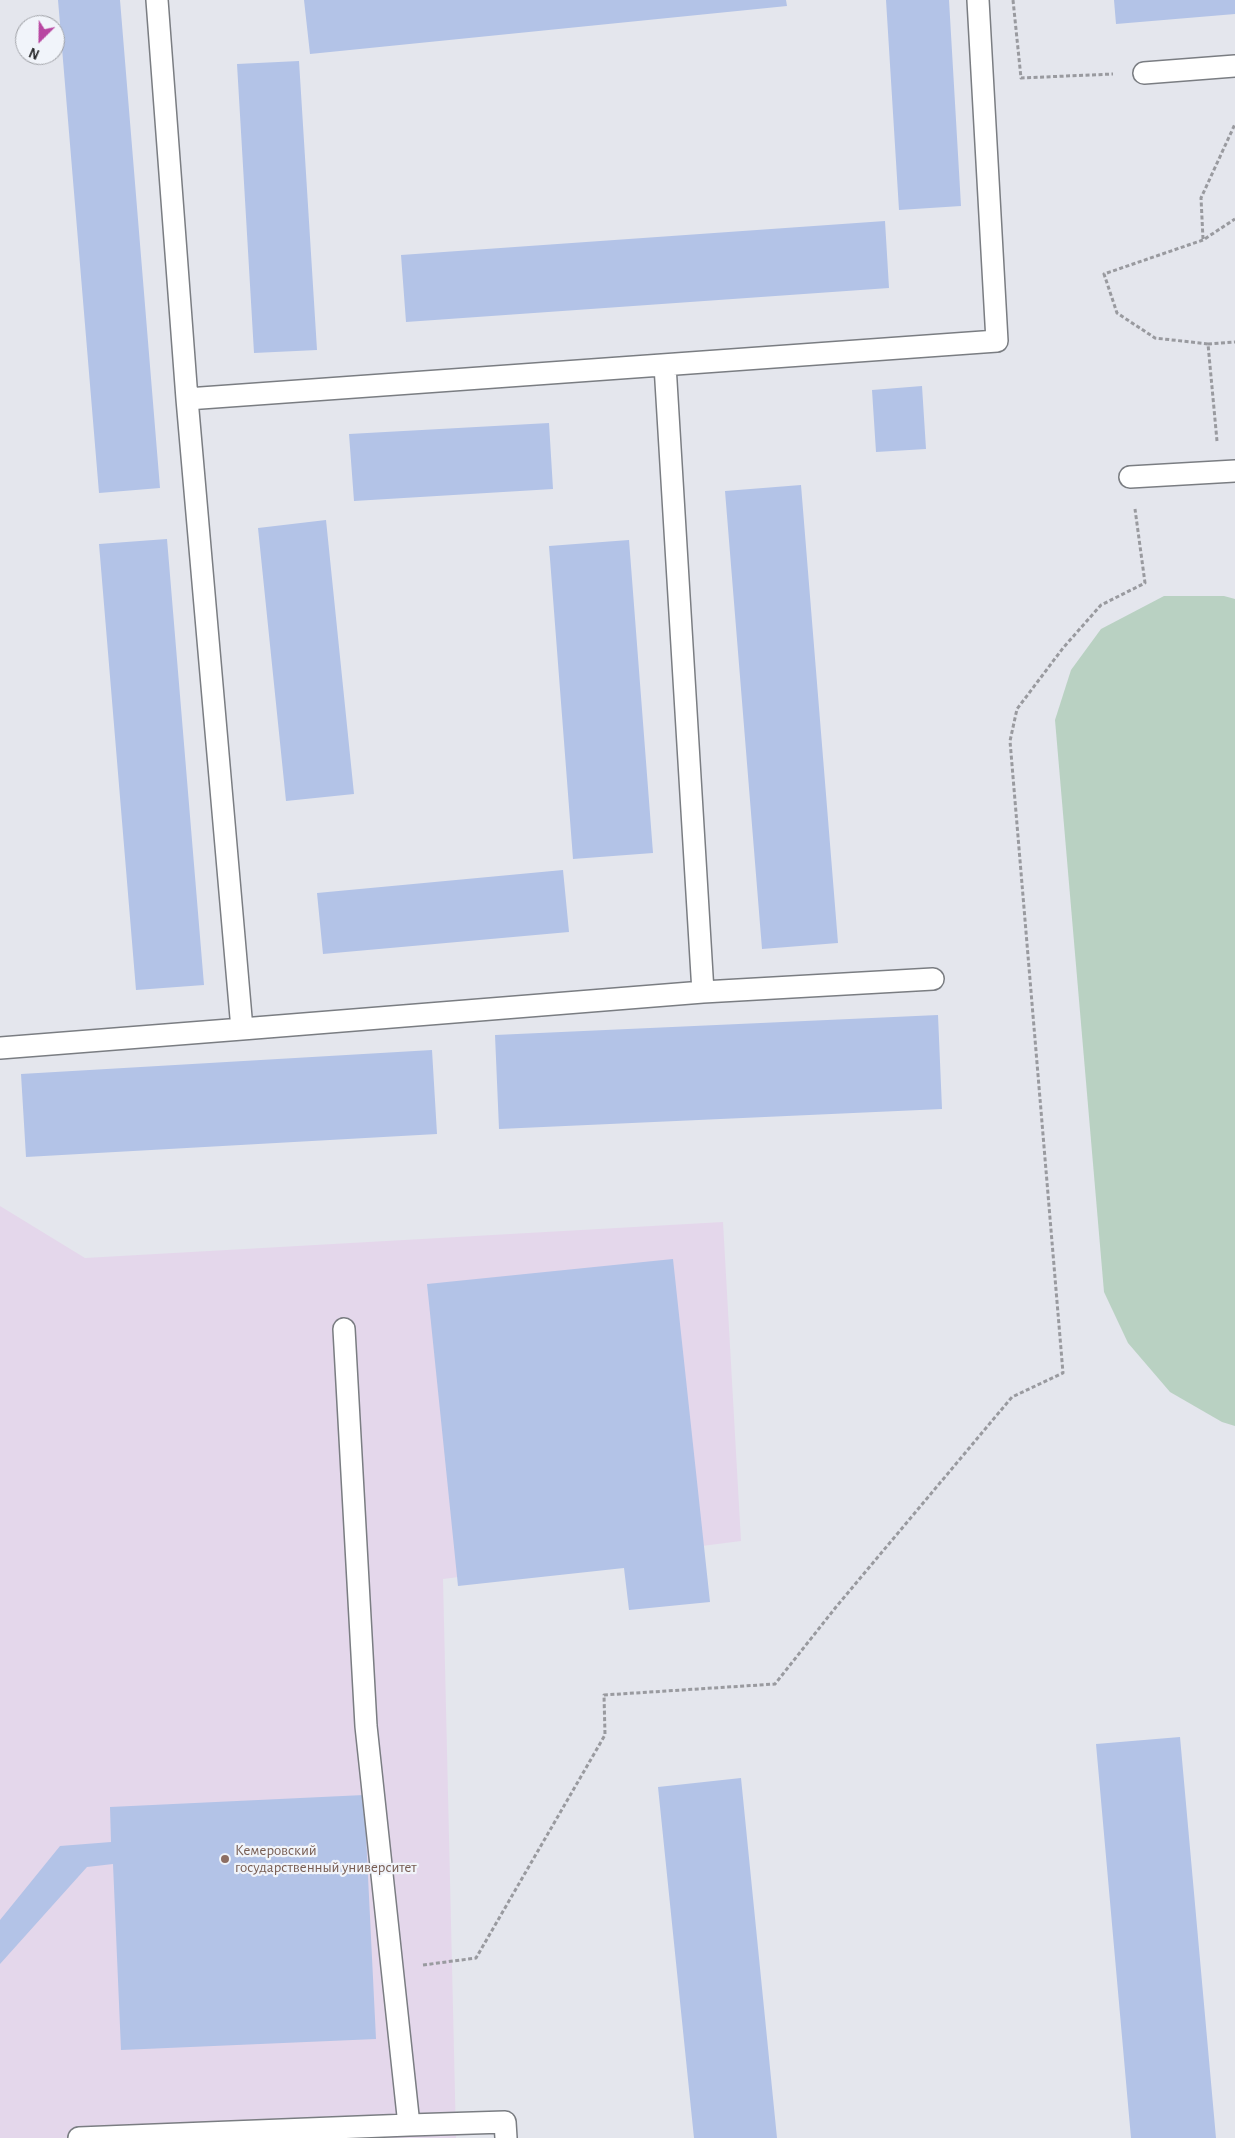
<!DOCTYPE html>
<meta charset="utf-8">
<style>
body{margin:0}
#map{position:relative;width:1235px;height:2138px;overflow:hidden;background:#e4e6ed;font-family:"Alegreya Sans",sans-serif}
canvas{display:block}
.north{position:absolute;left:15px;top:15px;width:50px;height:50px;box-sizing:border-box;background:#f1f4fa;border:1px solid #9ea0a5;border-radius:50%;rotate:203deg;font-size:14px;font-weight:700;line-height:20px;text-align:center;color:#222325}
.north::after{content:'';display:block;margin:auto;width:18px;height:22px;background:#b846a1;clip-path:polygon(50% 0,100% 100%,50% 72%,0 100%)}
</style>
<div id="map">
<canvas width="1235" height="2138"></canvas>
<div class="north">N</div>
</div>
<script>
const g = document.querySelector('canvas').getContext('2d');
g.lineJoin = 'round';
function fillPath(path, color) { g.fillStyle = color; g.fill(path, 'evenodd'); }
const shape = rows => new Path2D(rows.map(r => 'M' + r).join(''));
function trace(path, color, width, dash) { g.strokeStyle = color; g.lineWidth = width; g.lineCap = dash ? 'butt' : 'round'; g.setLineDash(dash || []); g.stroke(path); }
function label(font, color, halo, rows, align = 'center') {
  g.font = font + ' "Alegreya Sans",sans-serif'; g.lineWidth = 4.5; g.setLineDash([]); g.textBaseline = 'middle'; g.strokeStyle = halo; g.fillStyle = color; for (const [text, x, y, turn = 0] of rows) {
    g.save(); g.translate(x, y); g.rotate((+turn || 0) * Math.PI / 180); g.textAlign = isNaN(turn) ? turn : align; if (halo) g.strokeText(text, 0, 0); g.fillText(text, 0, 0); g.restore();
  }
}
fillPath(shape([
 [0,1206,85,1258,723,1222,741,1541,443,1579,456,2138,0,2138]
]), '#e4d7eb');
fillPath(shape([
 [1164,596,1224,596,1235,599,1235,1426,1222,1422,1170,1392,1128,1343,1104,1292,1055,720,1071,670,1101,629]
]), '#b9d1c2');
fillPath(shape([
 [58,0,120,0,160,488,99,493],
 [304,0,786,0,787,6,310,54],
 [886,0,949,0,961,206,899,210],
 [1114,0,1235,0,1235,14,1116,24],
 [299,61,317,350,254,353,237,64],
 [885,221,889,288,406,322,401,255],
 [922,386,926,449,876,452,872,390],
 [549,423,553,489,354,501,349,434],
 [801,485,838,943,762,949,725,491],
 [326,520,354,794,286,801,258,528],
 [167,539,204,985,136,990,99,544],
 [629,540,653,853,573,859,549,546],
 [563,870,569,932,323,954,317,893],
 [938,1015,942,1109,499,1129,495,1035],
 [432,1050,437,1134,26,1157,21,1074],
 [673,1259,710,1602,629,1610,624,1568,458,1586,427,1284],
 [1180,1737,1216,2138,1131,2138,1096,1744],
 [741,1778,777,2138,694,2138,658,1787],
 [364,1795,376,2039,121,2050,113,1864,87,1867,0,1964,0,1920,60,1846,111,1842,110,1807]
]), '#b3c3e7');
const lane = shape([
 [157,0,187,399,242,1029,703,992,933,979],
 [1144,73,1235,66],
 [665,365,703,992],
 [187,399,997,341,978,0],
 [1130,477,1235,471],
 [0,1048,242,1029],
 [344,1329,366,1726,409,2125,505,2122,506,2138],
 [79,2138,409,2125]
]);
trace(lane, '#7a7d82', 24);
trace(shape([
 [1013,0,1021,78,1113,74],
 [1203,239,1201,198,1235,124],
 [1208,344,1235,342],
 [1217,441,1208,344,1155,338,1117,313,1104,274,1203,240,1235,219],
 [423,1965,476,1958,605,1735,604,1695,775,1684,836,1607,1012,1397,1063,1373,1010,741,1017,709,1063,648,1101,605,1145,583,1135,509]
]), '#999a9f', 3, [4, 2.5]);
trace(lane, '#fff', 21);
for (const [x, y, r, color] of [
 [225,1859,5,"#8d6e63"]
]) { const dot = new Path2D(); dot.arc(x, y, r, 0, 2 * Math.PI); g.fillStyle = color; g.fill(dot); trace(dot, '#f1f4fa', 2); }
label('15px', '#785e54', '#f1f4fa', [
 ["Кемеровский",235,1850],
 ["государственный университет",235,1867]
], 'left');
</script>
